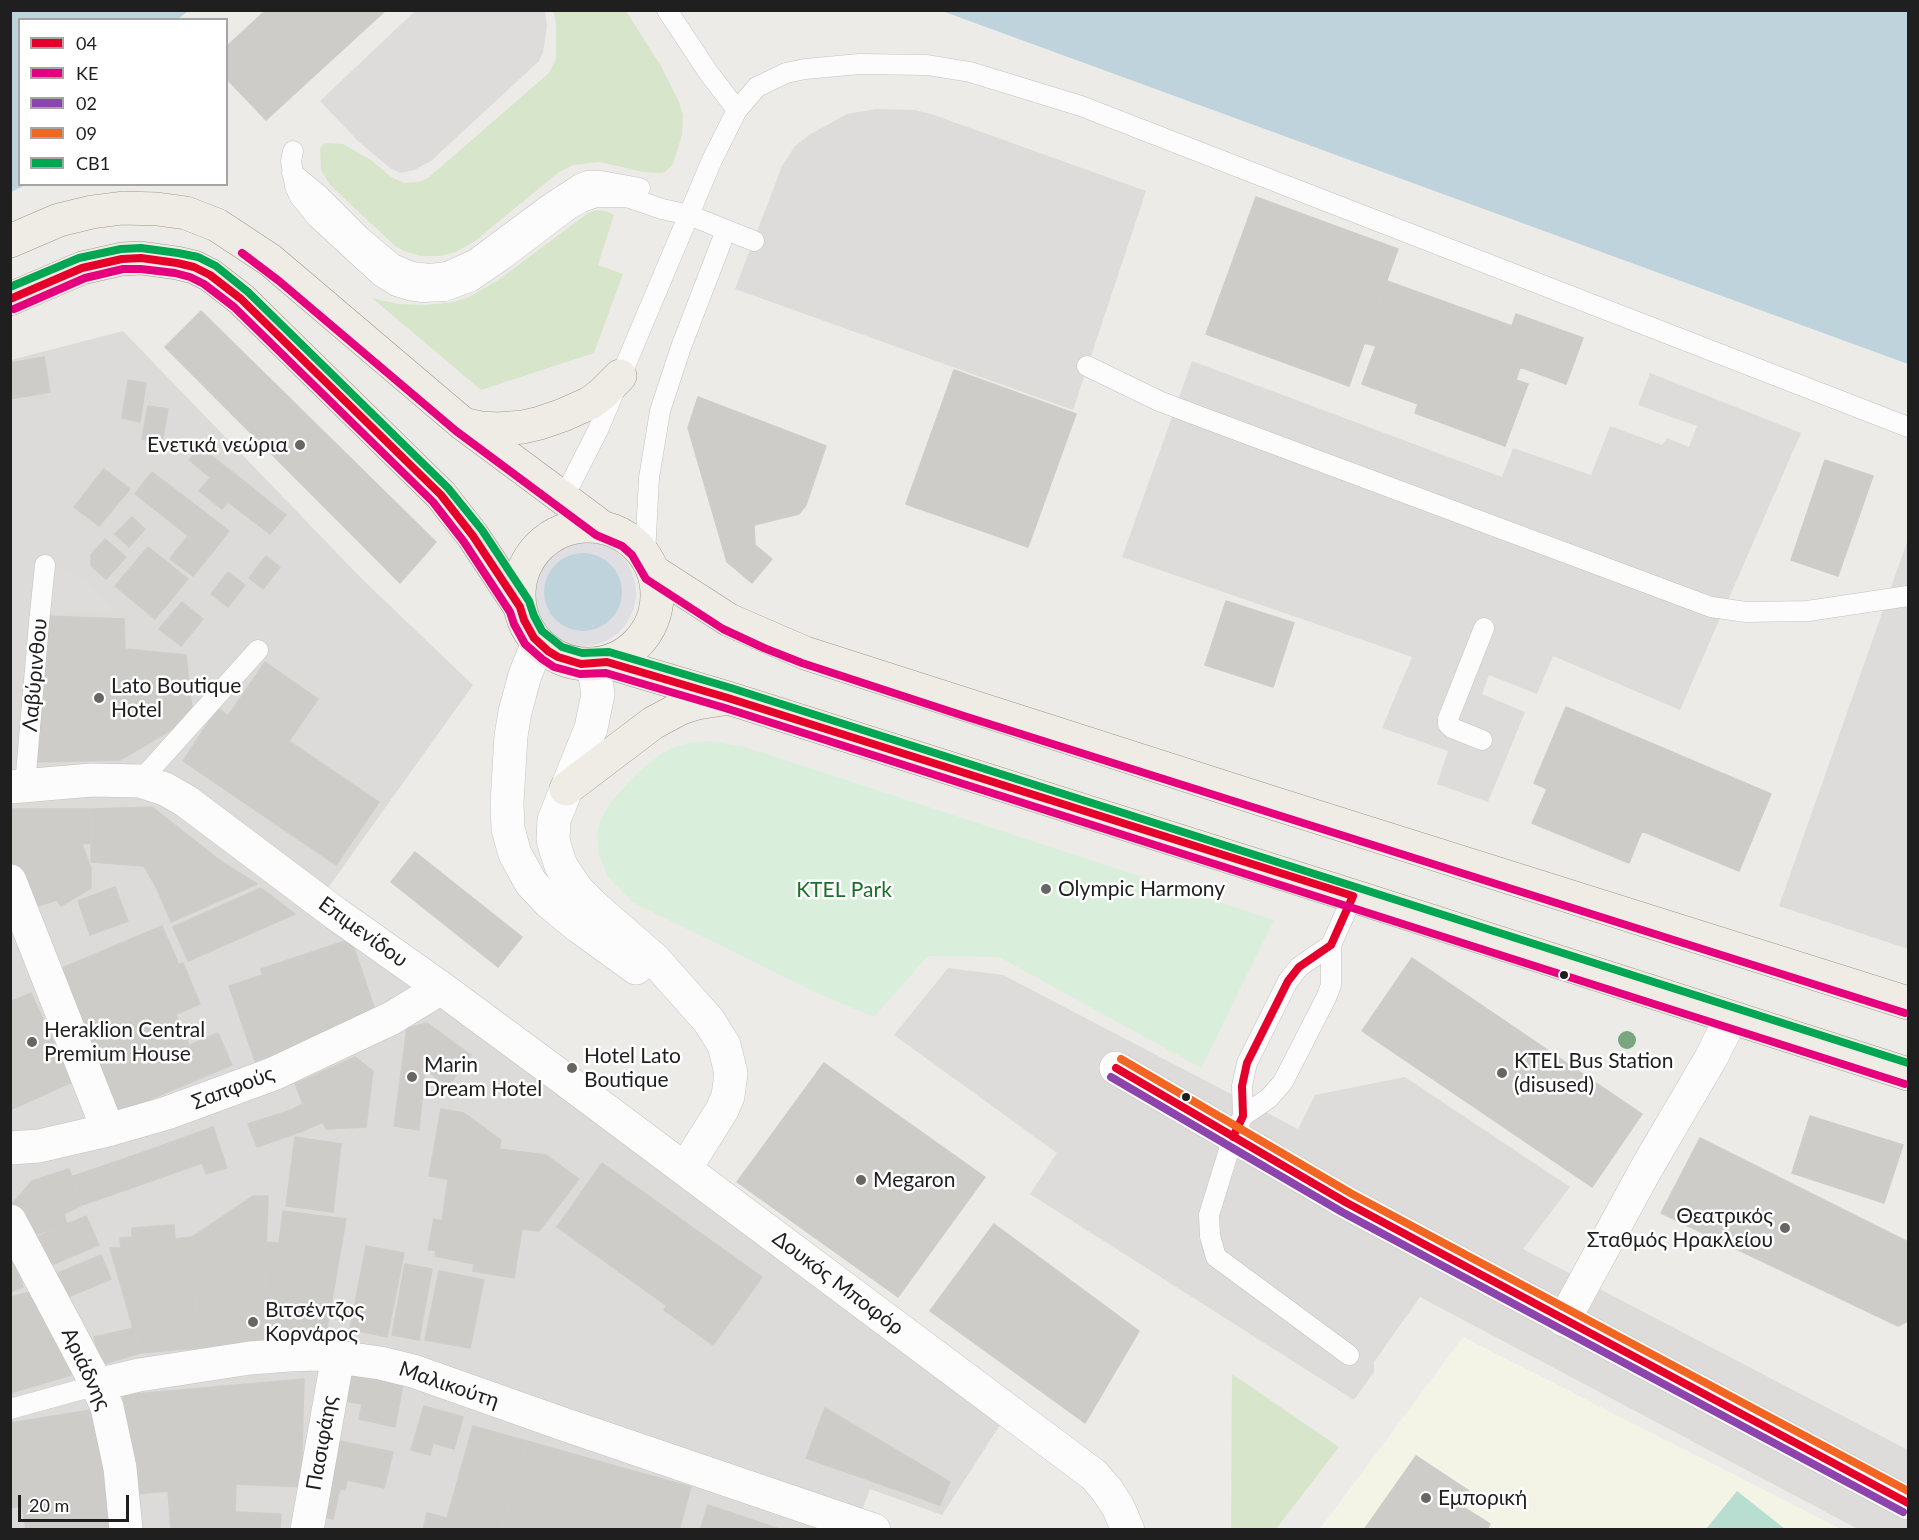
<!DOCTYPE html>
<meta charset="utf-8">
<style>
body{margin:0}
#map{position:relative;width:1919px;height:1540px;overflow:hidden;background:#ecebe8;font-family:Lato,sans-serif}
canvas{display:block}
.frame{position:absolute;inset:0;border:12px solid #1f1f1f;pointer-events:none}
.legend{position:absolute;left:18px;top:18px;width:210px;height:168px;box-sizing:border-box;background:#fff;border:2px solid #a5a5a5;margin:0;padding:8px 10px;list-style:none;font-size:18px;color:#1f1f1f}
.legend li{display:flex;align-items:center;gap:12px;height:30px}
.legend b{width:30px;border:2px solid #a5a5a5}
.scale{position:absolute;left:18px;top:1495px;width:111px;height:27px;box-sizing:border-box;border:3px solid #1f1f1f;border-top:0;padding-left:8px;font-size:18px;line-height:21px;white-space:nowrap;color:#1f1f1f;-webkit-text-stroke:4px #fff;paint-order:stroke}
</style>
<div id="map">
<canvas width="1919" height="1540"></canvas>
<div class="frame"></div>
<ul class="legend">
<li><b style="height:8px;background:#e4002b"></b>04</li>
<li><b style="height:8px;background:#e5007d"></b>KE</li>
<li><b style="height:8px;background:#8e44ad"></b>02</li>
<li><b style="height:8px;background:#f26522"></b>09</li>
<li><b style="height:8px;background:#00a651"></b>CB1</li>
</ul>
<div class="scale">20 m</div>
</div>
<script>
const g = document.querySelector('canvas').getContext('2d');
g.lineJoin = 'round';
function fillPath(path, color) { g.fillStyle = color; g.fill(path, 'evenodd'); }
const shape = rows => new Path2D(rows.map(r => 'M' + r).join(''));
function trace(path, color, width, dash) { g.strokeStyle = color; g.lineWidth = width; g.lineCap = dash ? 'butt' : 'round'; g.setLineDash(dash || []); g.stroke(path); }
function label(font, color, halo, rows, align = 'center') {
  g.font = font + ' Lato,sans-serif'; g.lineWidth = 5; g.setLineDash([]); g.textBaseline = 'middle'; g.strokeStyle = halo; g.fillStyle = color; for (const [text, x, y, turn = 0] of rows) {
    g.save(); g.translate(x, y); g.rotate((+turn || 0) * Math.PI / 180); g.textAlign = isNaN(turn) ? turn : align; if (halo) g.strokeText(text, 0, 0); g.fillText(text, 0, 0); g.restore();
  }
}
fillPath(shape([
 [123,331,362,579,473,685,315,906,1000,1425,942,1515,870,1489,855,1529,11,1530,11,360]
]), '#dcdbd9');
fillPath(shape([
 [1463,1337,1841,1529,1319,1530]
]), '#f3f4e5');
fillPath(shape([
 [553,11,626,11,661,66,679,102,683,115,682,135,673,164,665,172,660,173,643,172,600,162,573,165,559,172,475,241,456,252,440,256,421,256,404,251,395,246,330,185,321,170,320,149,323,144,328,143,343,144,371,160,391,177,404,183,418,182,428,178,549,73,556,58,556,22],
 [596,210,608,212,614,215,598,265,623,274,594,353,481,390,372,298,398,304,425,305,454,302,469,297,497,281,588,213],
 [1232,1374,1339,1447,1276,1529,1231,1529]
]), '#d7e6ca');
fillPath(shape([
 [708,741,745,747,1274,920,1201,1068,999,957,928,956,874,1017,821,995,632,902,608,877,599,855,597,833,600,820,611,802,637,773,660,755,672,748,688,743]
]), '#d9efdb');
fillPath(shape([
 [1737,1491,1785,1529,1706,1529]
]), '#b8ded1');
fillPath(shape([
 [415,11,545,11,547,26,543,52,539,61,431,161,414,170,400,173,390,168,358,141,320,101],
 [876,109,915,110,934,115,1146,191,1073,410,735,289,782,166,795,146,809,135,847,114],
 [1192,361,1502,477,1513,448,1591,475,1610,426,1662,445,1667,438,1689,447,1697,426,1638,405,1650,373,1801,433,1680,710,1553,656,1537,694,1489,675,1482,694,1525,712,1488,802,1437,784,1448,751,1382,728,1412,657,1122,557],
 [1908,539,1908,949,1779,906],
 [50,565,64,569,84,578,120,613,48,611],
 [948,968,1003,975,1298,1129,1315,1095,1405,1077,1570,1187,1523,1249,1908,1450,1908,1529,1858,1529,1420,1297,1374,1362,1374,1372,1354,1400,1030,1194,1057,1153,894,1035]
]), '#dddcdb');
fillPath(shape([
 '530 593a53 53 0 1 1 106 0a53 53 0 1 1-106 0Z'
]), '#dfdee2');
fillPath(shape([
 [11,10,188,11,178,19,20,20,20,184,26,185,11,192],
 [942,11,1908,11,1908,364],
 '544 592a39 39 0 1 1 78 0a39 39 0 1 1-78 0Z'
]), '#bfd3dc');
const building = shape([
 [266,10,386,10,266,120,226,78,226,47,266,10],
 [1256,197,1398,249,1349,386,1206,334,1256,197],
 [1387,281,1512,326,1516,314,1583,338,1566,384,1520,367,1516,380,1528,384,1505,446,1415,413,1418,404,1362,384,1376,346,1364,343,1387,281],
 [201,311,436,542,400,583,165,347,201,311],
 [44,357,50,392,10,399,10,363,44,357],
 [954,370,1076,414,1028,547,906,504,954,370],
 [128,380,146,383,140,422,122,418,128,380],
 [698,397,826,446,806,505,799,514,754,525,755,545,772,559,752,583,727,562,688,428,698,397],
 [148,406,168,409,162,443,142,439,148,406],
 [200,447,222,464,211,478,189,460,200,447],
 [1825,460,1873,476,1838,576,1791,560,1825,460],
 [222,464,244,481,222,509,199,491,222,464],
 [104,469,130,489,99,526,74,507,104,469],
 [152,472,189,500,172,523,135,494,152,472],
 [244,481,261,495,245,515,228,502,244,481],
 [261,495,286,515,270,534,245,515,261,495],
 [189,500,229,531,211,554,172,523,189,500],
 [132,517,145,529,129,547,115,534,132,517],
 [188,536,211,554,193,576,170,559,188,536],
 [105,539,126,557,106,579,91,566,91,555,105,539],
 [148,547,188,579,155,619,115,586,148,547],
 [266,556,280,567,263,589,249,578,266,556],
 [228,572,245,585,228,607,211,594,228,572],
 [1226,601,1294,623,1273,687,1205,665,1226,601],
 [182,602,203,619,181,646,159,629,182,602],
 [46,616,124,619,125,649,186,655,193,717,120,760,33,762,46,616],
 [265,662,318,699,289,741,379,802,336,865,183,761,218,708,228,716,265,662],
 [1566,707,1771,794,1739,871,1642,831,1629,863,1532,823,1547,789,1534,783,1566,707],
 [152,807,222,862,157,889,144,866,91,862,91,809,152,807],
 [10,809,91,809,91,843,82,844,18,871,10,863,10,809],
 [82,844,91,868,91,888,61,906,57,900,32,908,18,871,82,844],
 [415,852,522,937,498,967,391,882,415,852],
 [222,862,257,884,171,922,157,889,222,862],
 [115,887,128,921,90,935,78,901,115,887],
 [261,888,295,914,188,961,173,927,261,888],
 [162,926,179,965,71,1010,55,971,162,926],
 [351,939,377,1016,300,1042,301,1046,255,1061,229,986,263,975,261,969,351,939],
 [1412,958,1642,1114,1592,1187,1362,1031,1412,958],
 [183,963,200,1004,89,1052,71,1010,183,963],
 [31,993,72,1082,10,1110,10,1002,31,993],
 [176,1015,189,1045,102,1082,89,1052,176,1015],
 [427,1023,471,1055,448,1086,425,1069,419,1130,394,1126,407,1028,427,1023],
 [218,1033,232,1065,115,1114,102,1082,218,1033],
 [355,1057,373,1071,366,1127,326,1129,323,1122,300,1132,291,1110,303,1104,295,1084,355,1057],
 [824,1063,985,1177,898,1297,737,1182,824,1063],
 [441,1109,464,1113,501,1140,499,1149,546,1155,579,1179,539,1231,522,1229,514,1278,473,1271,474,1264,435,1256,436,1250,428,1250,434,1219,442,1221,448,1179,429,1176,441,1109],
 [291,1110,300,1132,257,1147,248,1124,291,1110],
 [1810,1116,1903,1145,1884,1203,1792,1173,1810,1116],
 [213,1127,227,1168,206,1174,202,1163,154,1180,144,1152,213,1127],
 [295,1137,341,1144,333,1212,286,1206,295,1137],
 [1700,1138,1908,1242,1908,1321,1898,1326,1661,1213,1700,1138],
 [144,1152,154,1180,82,1205,71,1177,144,1152],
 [602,1163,639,1189,593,1253,557,1227,602,1163],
 [69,1169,82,1205,64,1214,67,1224,29,1237,13,1203,32,1181,69,1169],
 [639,1189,671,1212,625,1276,593,1253,639,1189],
 [253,1196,268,1196,263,1343,199,1348,192,1237,253,1196],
 [283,1211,346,1219,325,1340,263,1343,266,1242,279,1243,283,1211],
 [671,1212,713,1242,667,1306,625,1276,671,1212],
 [86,1216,99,1245,49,1266,37,1237,86,1216],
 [994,1224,1139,1331,1085,1423,930,1311,994,1224],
 [174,1225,175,1239,192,1237,199,1348,140,1353,110,1248,121,1248,120,1238,132,1237,132,1228,174,1225],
 [713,1242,762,1277,713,1345,664,1310,713,1242],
 [366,1246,404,1253,387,1337,350,1329,366,1246],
 [10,1251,23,1287,10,1292,10,1251],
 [101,1255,111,1279,66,1298,56,1274,101,1255],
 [405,1264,432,1269,419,1340,392,1335,405,1264],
 [439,1271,484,1280,470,1348,425,1340,439,1271],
 [39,1290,71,1375,10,1393,10,1297,39,1290],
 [134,1328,140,1353,101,1365,94,1337,134,1328],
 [350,1374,403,1384,395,1427,359,1419,362,1404,345,1401,350,1374],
 [304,1379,301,1487,236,1484,235,1512,281,1514,280,1530,168,1530,171,1529,168,1491,134,1494,123,1395,304,1379],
 [424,1406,463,1417,454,1449,433,1443,430,1455,411,1450,424,1406],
 [825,1408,950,1482,940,1505,806,1458,825,1408],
 [97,1409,116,1530,26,1530,22,1506,10,1508,10,1423,97,1409],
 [473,1426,527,1441,501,1530,423,1530,427,1513,447,1518,473,1426],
 [335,1440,393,1452,384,1488,347,1480,345,1490,325,1485,335,1440],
 [527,1441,626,1469,609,1530,514,1530,502,1526,527,1441],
 [1416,1456,1469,1491,1460,1505,1490,1524,1487,1530,1364,1530,1416,1456],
 [626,1469,691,1487,679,1530,609,1530,626,1469],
 [325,1485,340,1489,333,1519,319,1516,325,1485],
 [708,1505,782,1530,700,1530,708,1505]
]);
fillPath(building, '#cdccc9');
trace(building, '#cfcdc9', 1.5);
const service = shape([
 [667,10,708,72,737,110],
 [293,151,291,161,295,186,300,197,317,218,380,276,396,286,409,290,422,292,445,291,472,281,504,259,570,209,582,202,596,197,627,197,662,209,689,215,754,241],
 [292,173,318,194,361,237,393,264,412,272,430,274,447,272,475,259,549,204,578,185,587,181,601,181,640,188],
 [1087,366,1159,401,1204,418,1711,607,1746,612,1808,611,1908,596],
 [563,499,598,430,712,160,737,110,757,87,786,73,805,69,860,64,927,65,970,72,1081,106,1908,427],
 [645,555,649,478,660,411,681,347,726,230],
 [1482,740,1452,728,1448,724,1448,719,1484,628],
 [140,781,258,650],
 [25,785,39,623,45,565],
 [1331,945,1299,967,1288,981,1247,1063,1242,1086,1243,1116,1233,1137,1209,1215,1210,1236,1216,1257,1349,1355],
 [1243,1116,1269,1098,1283,1082,1326,998,1331,985,1331,945,1353,896],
 [10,1409,97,1385]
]);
const minor = shape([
 [538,643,525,675,515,712,511,736,507,803,508,829,515,854,531,883,549,902,578,926,636,968],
 [593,664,598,694,591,728,554,820,553,839,555,847,561,866,578,891,593,906,654,959,709,1021,724,1045,731,1073,728,1096,722,1110,685,1169],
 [10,787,92,780,140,781,165,789,186,801,335,913,441,988,571,1084,1094,1475,1107,1490,1118,1507,1128,1530],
 [10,881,108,1130],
 [1116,1068,1347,1203,1908,1503],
 [10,1148,39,1146,108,1130,167,1113,273,1074,392,1018,441,988],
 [10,1221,97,1385,107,1407,120,1468,126,1530],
 [1564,1320,1646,1169,1711,1058,1731,1018],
 [97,1385,139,1375,250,1358,289,1355,316,1354,380,1363,413,1371,563,1424,874,1530],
 [307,1530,338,1356]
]);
const primary = shape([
 [10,241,59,220,92,212,123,208,157,209,186,213,217,225,270,260,462,423,602,527],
 [10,299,82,268,122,259,141,258,177,263,194,267,210,275,241,299,441,495,473,536,520,607],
 [463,424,481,428,498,429,523,427,540,423,563,415,590,403,602,394,620,376],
 '519 595a69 69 0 1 1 138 0a69 69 0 1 1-138 0Z',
 [653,571,729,620,805,653,1276,804,1908,1003],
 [607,662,728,698,1353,896,1908,1074],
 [566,789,653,723,681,708,697,703,723,699]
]);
trace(service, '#c2c2c0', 21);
trace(minor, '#c2c2c0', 34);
trace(primary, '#a09a87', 34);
trace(service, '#fcfcfc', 20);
trace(minor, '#fcfcfc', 33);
trace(primary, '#efece6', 33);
trace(shape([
 [10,299,82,268,122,259,141,258,177,263,194,267,210,275,241,299,441,495,473,536,520,607,524,620,534,638,548,651,558,657,581,664,607,662,728,698,1353,896,1331,945,1299,967,1288,981,1247,1063,1242,1086,1243,1116,1233,1137],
 [1116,1068,1347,1203,1908,1503]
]), '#e4002b', 8);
trace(shape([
 [242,253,279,281,456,431,596,535,622,546,632,555,646,579,723,629,764,648,802,663,964,716,1905,1013],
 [14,309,85,278,123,269,141,269,175,273,190,277,204,284,234,307,433,502,464,542,510,612,514,624,525,644,542,659,554,667,580,674,606,673,725,708,1905,1084]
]), '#e5007d', 8);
trace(shape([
 [1111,1077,1342,1212,1903,1512]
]), '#8e44ad', 8);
trace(shape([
 [1121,1059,1352,1194,1908,1491]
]), '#f26522', 8);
trace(shape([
 [10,287,79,258,121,249,141,248,178,253,198,257,216,266,248,292,448,488,482,530,529,601,534,616,542,631,562,647,582,653,609,652,731,688,1908,1063]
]), '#00a651', 8);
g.fillStyle = '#78a77f';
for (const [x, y] of [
 [1627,1040]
]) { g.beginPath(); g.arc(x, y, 9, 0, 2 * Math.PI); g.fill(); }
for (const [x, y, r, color] of [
 [300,445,6,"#676665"],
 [99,698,6,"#676665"],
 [1046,889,6,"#676665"],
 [1564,975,5,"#1f1f1f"],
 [32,1042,6,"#676665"],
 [572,1068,6,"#676665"],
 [1502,1073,6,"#676665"],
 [412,1077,6,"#676665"],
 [1186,1097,5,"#1f1f1f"],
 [861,1180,6,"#676665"],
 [1785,1228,6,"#676665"],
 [253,1322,6,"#676665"],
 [1426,1498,6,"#676665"]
]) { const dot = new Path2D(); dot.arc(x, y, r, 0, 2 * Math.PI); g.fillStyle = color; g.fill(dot); trace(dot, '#fff', 2); }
label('21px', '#1f1f1f', '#fff', [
 ["Ενετικά νεώρια",288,445,"right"],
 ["Lato Boutique",111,686],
 ["Hotel",111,710],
 ["Olympic Harmony",1058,889],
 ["Heraklion Central",44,1030],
 ["Premium House",44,1054],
 ["Hotel Lato",584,1056],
 ["Boutique",584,1080],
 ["KTEL Bus Station",1514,1061],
 ["(disused)",1514,1085],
 ["Marin",424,1065],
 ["Dream Hotel",424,1089],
 ["Megaron",873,1180],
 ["Θεατρικός",1773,1216,"right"],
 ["Σταθμός Ηρακλείου",1773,1240,"right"],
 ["Βιτσέντζος",265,1310],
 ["Κορνάρος",265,1334],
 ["Εμπορική",1438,1498]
], 'left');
label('21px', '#1f1f1f', '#fff', [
 ["Λαβύρινθου",35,675,-85],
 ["Επιμενίδου",363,932,36],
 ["Σαπφούς",233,1088,-21],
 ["Δουκός Μποφόρ",838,1283,37],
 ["Αριάδνης",86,1369,65],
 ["Μαλικούτη",449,1385,19],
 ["Πασιφάης",322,1443,-80]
]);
label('21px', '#197029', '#fff', [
 ["KTEL Park",844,890]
]);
</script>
